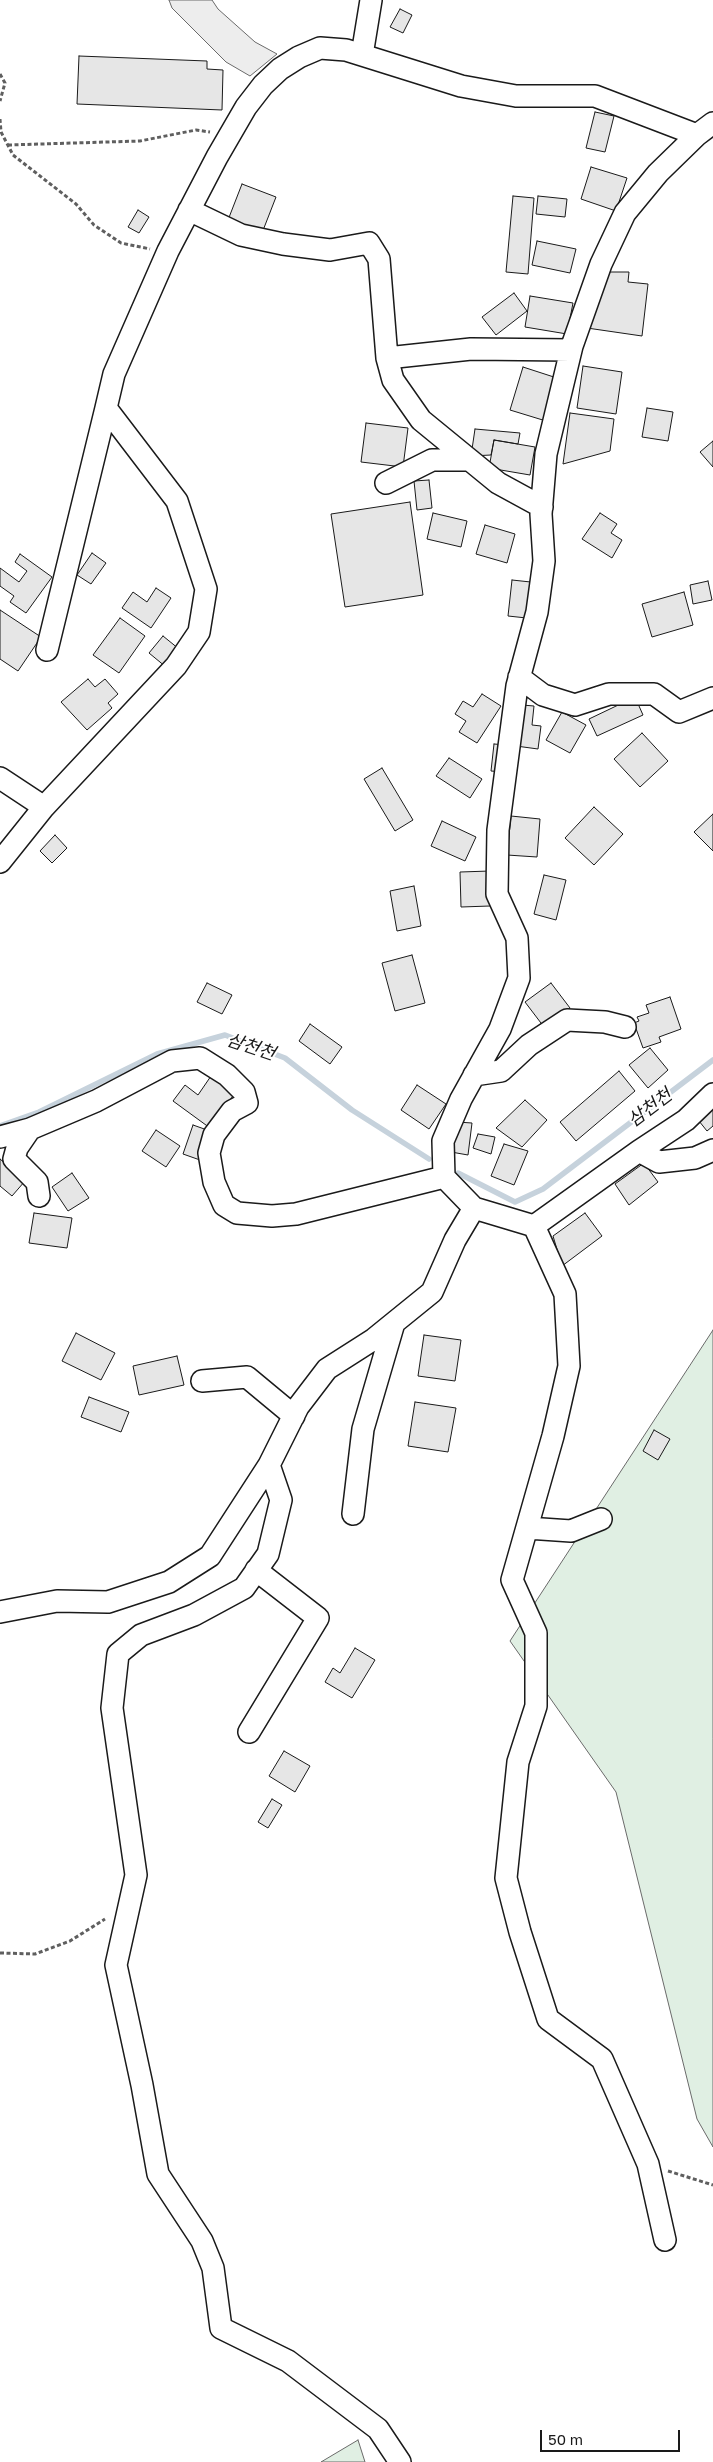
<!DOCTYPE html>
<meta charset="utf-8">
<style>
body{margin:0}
#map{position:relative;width:713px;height:2462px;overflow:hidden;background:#fff;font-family:"Golos Text",sans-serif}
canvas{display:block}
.scale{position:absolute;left:540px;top:2430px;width:140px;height:22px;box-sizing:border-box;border:2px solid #1a1a1a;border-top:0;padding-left:6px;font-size:15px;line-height:18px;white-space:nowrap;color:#1a1a1a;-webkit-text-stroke:4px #fff;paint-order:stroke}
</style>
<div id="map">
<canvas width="713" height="2462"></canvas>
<div class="scale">50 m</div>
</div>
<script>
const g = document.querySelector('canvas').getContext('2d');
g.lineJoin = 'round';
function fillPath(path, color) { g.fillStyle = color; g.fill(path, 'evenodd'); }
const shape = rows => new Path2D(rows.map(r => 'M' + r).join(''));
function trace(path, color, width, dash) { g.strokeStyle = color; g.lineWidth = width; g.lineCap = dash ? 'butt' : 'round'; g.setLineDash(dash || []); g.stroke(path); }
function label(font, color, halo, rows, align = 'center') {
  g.font = font + ' "Golos Text","Noto Sans KR",sans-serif'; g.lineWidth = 4; g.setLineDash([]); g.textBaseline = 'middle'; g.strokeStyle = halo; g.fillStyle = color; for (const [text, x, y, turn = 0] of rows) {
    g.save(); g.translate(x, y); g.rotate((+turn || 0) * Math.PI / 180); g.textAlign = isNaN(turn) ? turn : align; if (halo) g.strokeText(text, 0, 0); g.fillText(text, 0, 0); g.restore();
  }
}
const green = shape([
 [713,1330,713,2147,697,2119,616,1792,510,1641,713,1330],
 [358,2440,365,2462,321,2462,358,2440]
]);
fillPath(green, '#e0efe3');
trace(green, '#6a6a6a', 1);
const parking = shape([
 [169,0,212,0,218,9,255,42,277,54,250,76,226,62,172,8,169,0]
]);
fillPath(parking, '#ededed');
trace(parking, '#6a6a6a', 1);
trace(shape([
 [0,1126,39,1112,157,1054,225,1035,285,1058,352,1110,429,1159],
 [458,1173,515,1202,543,1189,713,1060]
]), '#c6d2dc', 5.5);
const building = shape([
 [400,9,412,15,403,33,390,27,400,9],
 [79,56,207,61,207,69,223,70,222,110,77,104,79,56],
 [595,112,614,116,605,152,586,148,595,112],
 [591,167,627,178,616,211,581,199,591,167],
 [242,184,276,197,262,233,228,220,242,184],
 [513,196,534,198,528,274,506,272,513,196],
 [538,196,567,199,565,217,536,214,538,196],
 [138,210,149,217,139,233,128,227,138,210],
 [537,241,576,249,570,273,532,265,537,241],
 [607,272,629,272,628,282,648,284,642,336,587,328,607,272],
 [514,293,527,311,496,335,482,317,514,293],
 [530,296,573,303,567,334,525,327,530,296],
 [583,366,622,372,616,414,577,408,583,366],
 [523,367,560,379,546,421,510,410,523,367],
 [647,408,673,412,668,441,642,437,647,408],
 [570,413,614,419,610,451,563,464,570,413],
 [366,423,408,428,403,467,361,462,366,423],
 [475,429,520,433,518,444,494,440,491,455,471,456,475,429],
 [494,440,535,447,530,475,489,468,494,440],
 [713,441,713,467,700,452,713,441],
 [429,480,432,508,417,510,414,481,429,480],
 [410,502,423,595,345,607,331,514,410,502],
 [433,513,467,521,461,547,427,539,433,513],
 [600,513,617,524,611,533,622,540,612,558,582,539,600,513],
 [485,525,515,534,507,563,476,554,485,525],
 [92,553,106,563,91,584,77,575,92,553],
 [20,554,52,577,26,613,10,602,14,596,0,586,0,568,19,582,27,571,15,562,20,554],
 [512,580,540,583,536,619,508,616,512,580],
 [708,581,712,600,693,604,690,585,708,581],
 [156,588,171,598,151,628,122,608,133,592,147,602,156,588],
 [684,592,693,625,652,637,642,604,684,592],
 [0,610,41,637,18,671,0,659,0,610],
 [120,618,145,636,119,673,93,655,120,618],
 [163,636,179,649,166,667,149,653,163,636],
 [88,679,95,687,105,679,118,694,108,703,112,708,87,730,61,702,88,679],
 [482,694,501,706,477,743,459,732,466,721,455,714,463,701,473,707,482,694],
 [635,697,643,715,597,736,589,719,635,697],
 [522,705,534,706,532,725,541,726,538,749,516,746,522,705],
 [562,712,586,725,570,753,546,740,562,712],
 [642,733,668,761,640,787,614,759,642,733],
 [494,744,506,745,503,772,491,771,494,744],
 [449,758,482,779,470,798,436,776,449,758],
 [382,768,413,820,395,831,364,779,382,768],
 [594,807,623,834,594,865,565,838,594,807],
 [713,814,713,851,694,832,713,814],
 [511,816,540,819,537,857,507,855,511,816],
 [442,821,476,837,465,861,431,846,442,821],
 [55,835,67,848,52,863,40,851,55,835],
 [490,871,490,906,461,907,460,872,490,871],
 [544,875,566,880,556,920,534,914,544,875],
 [414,886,421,926,397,931,390,891,414,886],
 [412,955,425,1003,395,1011,382,963,412,955],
 [207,983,232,995,222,1014,197,1002,207,983],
 [551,983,570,1008,544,1027,525,1002,551,983],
 [670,997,681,1029,659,1037,661,1042,643,1048,634,1023,639,1021,637,1017,649,1013,646,1005,670,997],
 [310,1024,342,1047,330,1064,299,1041,310,1024],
 [650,1048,668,1070,648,1088,629,1065,650,1048],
 [619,1071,635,1091,576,1141,560,1122,619,1071],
 [211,1076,235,1093,210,1128,173,1101,185,1085,198,1095,211,1076],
 [417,1085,446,1104,429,1129,401,1110,417,1085],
 [525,1100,547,1120,522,1147,496,1128,525,1100],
 [713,1109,713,1126,707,1131,699,1121,713,1109],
 [457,1122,472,1123,468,1155,451,1152,457,1122],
 [193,1125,210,1131,200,1160,183,1154,193,1125],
 [156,1130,180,1146,166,1167,142,1151,156,1130],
 [478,1134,495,1137,491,1154,473,1148,478,1134],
 [504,1144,528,1151,514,1185,491,1176,504,1144],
 [0,1159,25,1181,12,1196,0,1186,0,1159],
 [644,1163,658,1182,629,1205,615,1184,644,1163],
 [72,1173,89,1198,68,1211,52,1187,72,1173],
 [34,1213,72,1218,67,1248,29,1243,34,1213],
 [585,1213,602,1236,562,1266,553,1236,585,1213],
 [76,1333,115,1353,101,1380,62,1361,76,1333],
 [424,1335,461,1340,455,1381,418,1376,424,1335],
 [177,1356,184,1385,139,1395,133,1366,177,1356],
 [89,1397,129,1412,121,1432,81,1417,89,1397],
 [415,1402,456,1408,448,1452,408,1446,415,1402],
 [654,1430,670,1439,658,1460,643,1451,654,1430],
 [355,1648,375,1660,352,1698,325,1682,333,1668,340,1673,355,1648],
 [284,1751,310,1766,295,1792,269,1776,284,1751],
 [272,1799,282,1805,268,1828,258,1822,272,1799]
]);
fillPath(building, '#e6e6e6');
trace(building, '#1a1a1a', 1);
const minor = shape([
 [362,55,371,0],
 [697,135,658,173,625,213,601,264,572,346,546,454,541,514,544,561,537,612,517,686,498,830,497,894,517,938,519,978,500,1029,461,1099,443,1141,444,1177,474,1208,534,1226,639,1151,659,1162,695,1158,713,1150],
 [189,210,241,235,283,244,330,250,369,243,379,259,387,358,471,349,571,350],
 [387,358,393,380,421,420,498,483,542,507],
 [386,483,432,460,470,460],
 [47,650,106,408],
 [519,677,543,695,575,705,609,694,654,694,679,712,713,698],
 [0,778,44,807],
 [0,862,44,807,176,666,199,632,206,589,177,501,106,408,114,374,168,251,217,157,246,107,263,85,280,69,299,57,320,48,346,50,461,86,516,96,595,96,697,135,713,123],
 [474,1075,501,1071,529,1045,567,1020,605,1022,625,1027],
 [30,1129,17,1148,14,1159,37,1182,39,1196],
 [0,1137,30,1129,96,1101,172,1061,200,1058,227,1075,244,1092,247,1103,232,1111,214,1135,209,1153,214,1182,224,1205,237,1213,272,1216,296,1214,444,1177],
 [639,1151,686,1120,713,1094],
 [534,1226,565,1294,569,1366,553,1436,512,1580,536,1633,536,1706,518,1762,506,1878,520,1932,548,2019,602,2059,648,2164,665,2240],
 [202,1381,247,1377,294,1416],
 [269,1465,281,1500,268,1554,244,1588,194,1615,141,1635,118,1654,112,1708,136,1875,116,1965,142,2085,158,2174,202,2241,213,2268,221,2328,288,2361,378,2429,400,2462],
 [353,1514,363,1429,394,1323],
 [527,1528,571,1531,601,1519],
 [0,1612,57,1601,108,1602,169,1582,210,1556,269,1465,298,1407,327,1369,374,1339,432,1292,455,1240,474,1208],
 [249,1732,318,1618,256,1570]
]);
trace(minor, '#1a1a1a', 24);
trace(shape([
 [0,74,5,83,0,101],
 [0,119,1,132,13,155,76,204,94,225,121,243,150,249],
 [8,145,140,141,196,130,210,132],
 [0,1953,35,1954,70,1941,105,1919],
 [668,2171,713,2185]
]), '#5f5f5f', 3, [4, 2.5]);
trace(minor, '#fff', 21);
label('italic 18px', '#1a1a1a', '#fff', [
 ["삼천천",251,1047,18],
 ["삼천천",650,1108,-37]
]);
</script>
